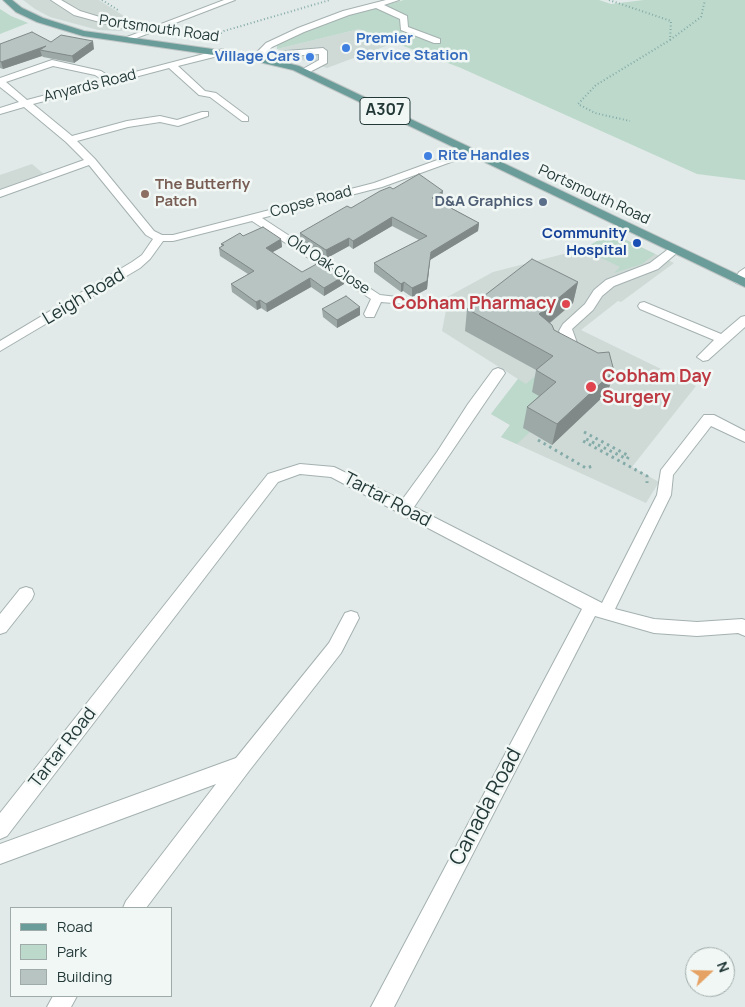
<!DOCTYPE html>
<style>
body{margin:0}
#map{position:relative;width:745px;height:1007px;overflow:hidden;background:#e1eae8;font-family:Manrope,sans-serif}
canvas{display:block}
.legend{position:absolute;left:10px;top:907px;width:162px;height:90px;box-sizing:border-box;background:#f1f7f5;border:1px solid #9faba9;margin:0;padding:6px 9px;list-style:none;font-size:15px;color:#233938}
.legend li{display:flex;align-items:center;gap:10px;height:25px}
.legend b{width:25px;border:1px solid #9faba9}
.north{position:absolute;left:685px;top:947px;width:50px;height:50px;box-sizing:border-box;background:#f1f7f5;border:1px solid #9faba9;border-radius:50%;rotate:69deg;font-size:14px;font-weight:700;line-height:20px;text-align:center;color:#233938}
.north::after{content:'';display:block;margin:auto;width:18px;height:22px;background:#e5a264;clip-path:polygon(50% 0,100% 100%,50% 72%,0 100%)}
</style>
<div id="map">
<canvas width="745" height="1007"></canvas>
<ul class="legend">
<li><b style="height:6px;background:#6a9c9a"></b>Road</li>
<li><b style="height:14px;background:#bcd9cb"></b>Park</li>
<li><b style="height:14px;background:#b7c4c2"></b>Building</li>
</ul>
<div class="north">N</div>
</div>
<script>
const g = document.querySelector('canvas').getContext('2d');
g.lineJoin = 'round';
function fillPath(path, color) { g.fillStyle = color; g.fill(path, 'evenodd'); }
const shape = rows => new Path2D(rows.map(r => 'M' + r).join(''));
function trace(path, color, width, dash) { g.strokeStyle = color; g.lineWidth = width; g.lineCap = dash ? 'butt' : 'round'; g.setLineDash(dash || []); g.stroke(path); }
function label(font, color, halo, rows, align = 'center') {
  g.font = font + ' Manrope,sans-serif'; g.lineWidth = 5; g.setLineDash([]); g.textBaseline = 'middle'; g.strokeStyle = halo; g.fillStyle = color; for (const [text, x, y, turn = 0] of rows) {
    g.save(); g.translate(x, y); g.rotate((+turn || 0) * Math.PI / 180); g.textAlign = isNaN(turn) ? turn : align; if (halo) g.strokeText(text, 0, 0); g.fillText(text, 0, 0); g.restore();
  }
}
fillPath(shape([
 [23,0,99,0,141,27,120,31,98,30,50,17,35,9],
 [359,29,394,43,327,68,293,57,277,49],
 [77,163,81,168,0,198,0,175,32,164,45,175],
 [612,233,674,263,621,302,618,301,581,330,696,386,632,467,659,482,646,503,501,437,510,425,491,414,518,379,442,331,447,305,440,301,493,272,583,249]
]), '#cfdad7');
fillPath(shape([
 [404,0,599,0,611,4,644,0,745,0,745,180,697,174,461,68,359,29,277,49,277,44,305,31,347,15],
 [0,9,11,16,28,23,0,34],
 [612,233,655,254,642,264,614,273,620,267,583,249],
 [540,372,551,403,523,428,530,432,517,444,501,437,510,425,491,414,518,379,526,384]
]), '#bcd9cb');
const minor = shape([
 [51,0,61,0,80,11,126,25,122,28,74,15,51,0],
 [224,0,235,0,126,42,119,40,224,0],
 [386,0,399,0,384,5,407,16,408,27,440,39,440,43,434,43,401,30,400,19,376,8,349,15,304,32,272,47,258,60,255,61,251,58,266,43,298,28,343,11,386,0],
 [323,48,327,51,327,63,304,75,299,72,301,70,319,60,319,54,289,56,271,64,267,61,287,51,323,48],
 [223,49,227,52,226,54,178,66,205,91,216,93,248,117,248,121,242,121,210,97,199,95,169,68,33,104,72,136,127,121,160,116,177,120,202,112,208,112,208,116,178,126,160,122,128,127,77,141,95,159,154,231,162,235,173,235,374,183,465,150,473,150,473,154,382,187,262,218,380,295,405,298,407,301,405,304,381,302,374,317,366,317,364,314,371,299,252,221,173,241,163,241,150,259,140,268,0,351,0,341,132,262,142,255,153,239,146,235,89,165,0,197,0,190,84,160,66,142,24,107,0,114,0,108,19,102,0,87,0,78,52,60,101,71,112,78,223,49],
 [53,66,95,75,103,80,27,100,6,82,53,66],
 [675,246,681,249,679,251,658,269,614,286,602,296,593,310,572,329,577,343,576,346,566,346,559,331,563,324,585,304,594,290,606,280,650,263,671,247,675,246],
 [745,268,745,281,740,284,736,283,734,280,739,272,745,268],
 [644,302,721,334,741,317,745,316,745,327,708,360,703,361,697,357,714,340,640,309,638,306,640,303,644,302],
 [498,368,503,370,505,373,503,376,414,507,602,603,657,495,661,470,704,415,714,415,745,431,745,442,711,426,673,475,671,495,615,609,654,619,697,622,742,619,745,620,745,636,738,633,697,636,654,633,595,616,394,1007,371,1007,582,609,331,477,300,474,278,482,7,836,0,839,0,813,268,474,300,464,334,467,402,500,437,452,468,404,493,370,498,368],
 [26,587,32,589,34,594,32,599,6,632,0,634,0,614,20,589,26,587],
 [351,611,357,613,359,618,341,653,249,771,146,908,123,908,126,901,216,784,0,864,0,844,236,758,329,643,345,613,351,611],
 [53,996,77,996,71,1007,47,1007,53,996]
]);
const major = shape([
 [3,0,12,0,22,8,43,18,84,31,255,55,299,66,745,278,745,287,293,70,255,61,83,36,37,22,16,12,3,0]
]);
trace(minor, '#a4b1b0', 2);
trace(major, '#bdc4c3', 2);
trace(shape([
 [102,0,118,10],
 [609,0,671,21,670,40,596,85,578,104,595,113,630,121],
 [212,39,224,31,330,0],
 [670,40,701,17,705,0]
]), '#84aba8', 2, [1, 2.5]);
trace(shape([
 [584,432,629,456,627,459,586,439,583,441,647,476,647,483],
 [538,440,586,468,593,466]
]), '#84aba8', 3, [2.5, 4]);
fillPath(minor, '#fff');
fillPath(major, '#6a9c9a');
fillPath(shape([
 [0,44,94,49,74,63,43,57,42,56,3,69,0,68],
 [393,189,442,199,439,201,479,223,478,231,430,260,427,289,412,297,403,291,401,292,374,272,374,263,419,240,392,226,353,249,349,246,327,258,300,241,300,233,351,208],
 [281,239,282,247,272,252,302,272,344,276,344,284,324,296,311,287,267,312,261,308,257,310,232,292,231,284,248,274,220,256,219,248,222,247,221,244],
 [578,282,573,303,550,323,554,330,608,392,552,445,523,428,527,407,539,396,532,392,536,370,465,331,467,309],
 [360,307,360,315,337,328,323,317,322,309]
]), '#9da9a7');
fillPath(shape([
 [93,41,94,49,74,63,72,56],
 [46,46,40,50,42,56,3,69,1,62],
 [443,191,442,199,432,206,432,198],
 [392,217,392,226,353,249,353,241],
 [479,223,478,231,430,260,427,289,412,297,412,288,431,252],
 [349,238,349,246,327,258,326,250],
 [281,239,282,247,266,256,266,248],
 [344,276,344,284,324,296,324,288],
 [310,278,311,287,267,312,266,304],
 [404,282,403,291,401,292,401,284],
 [578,282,573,303,535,335,539,314],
 [260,300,261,308,257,310,256,302],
 [360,307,360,315,337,328,337,320],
 [614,371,608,392,552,445,557,424]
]), '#808988');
const building = shape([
 [32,32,51,42,61,35,93,41,72,56,40,50,46,46,1,62,0,61,0,44,32,32],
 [419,174,443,191,432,198,479,223,431,252,427,281,412,288,404,282,401,284,374,263,427,236,392,217,353,241,349,238,326,250,300,233,347,206,351,208,380,191,390,187,393,189,419,174],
 [263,227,281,239,266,248,302,272,322,261,344,276,324,288,310,278,266,304,260,300,256,302,231,284,254,271,219,248,224,245,221,244,240,233,243,236,263,227],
 [532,259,578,282,539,314,552,325,554,330,598,353,609,352,614,371,557,424,527,407,556,382,536,370,553,356,467,309,532,259],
 [346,296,360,307,337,320,322,309,346,296]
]);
fillPath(building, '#b7c4c2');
trace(building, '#808988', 1);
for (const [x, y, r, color] of [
 [346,48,5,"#3f7fe0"],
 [310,57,5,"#3f7fe0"],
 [428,156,5,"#3f7fe0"],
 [145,194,5,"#8d6e63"],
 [543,202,5,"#5c6f8a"],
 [637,243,5,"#1a4fb4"],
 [566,304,5,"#e0444e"],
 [591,387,6,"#e0444e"]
]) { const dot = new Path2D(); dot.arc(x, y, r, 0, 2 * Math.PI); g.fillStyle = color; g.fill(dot); trace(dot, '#f1f7f5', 2); }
label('15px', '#233938', '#f1f7f5', [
 ["Portsmouth Road",159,29,8],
 ["Anyards Road",90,86,-14],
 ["Portsmouth Road",594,195,25],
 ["Copse Road",311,202,-15],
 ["Old Oak Close",328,265,33]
]);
label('bold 15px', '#366cbe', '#f1f7f5', [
 ["Premier",356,39],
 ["Service Station",356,56],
 ["Village Cars",300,57,"right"],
 ["Rite Handles",438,156]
], 'left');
label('bold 15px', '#785e54', '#f1f7f5', [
 ["The Butterfly",155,185],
 ["Patch",155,202]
], 'left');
label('bold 15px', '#4e5e75', '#f1f7f5', [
 ["D&A Graphics",533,202]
], 'right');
label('bold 15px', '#164399', '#f1f7f5', [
 ["Community",627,234],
 ["Hospital",627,251]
], 'right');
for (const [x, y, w] of [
 [385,111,50]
]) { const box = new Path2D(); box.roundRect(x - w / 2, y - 13.5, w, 27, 4); g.fillStyle = '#f1f7f5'; g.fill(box); trace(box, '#233938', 1); }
label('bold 16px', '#233938', null, [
 ["A307",385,111]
]);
label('18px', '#233938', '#f1f7f5', [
 ["Leigh Road",84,297,-31],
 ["Tartar Road",387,500,28],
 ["Tartar Road",63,748,-52]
]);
label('bold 18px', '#be3a42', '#f1f7f5', [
 ["Cobham Pharmacy",556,304],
 ["Cobham Day",602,377,"left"],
 ["Surgery",602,398,"left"]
], 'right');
label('21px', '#233938', '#f1f7f5', [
 ["Canada Road",486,807,-62]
]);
</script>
